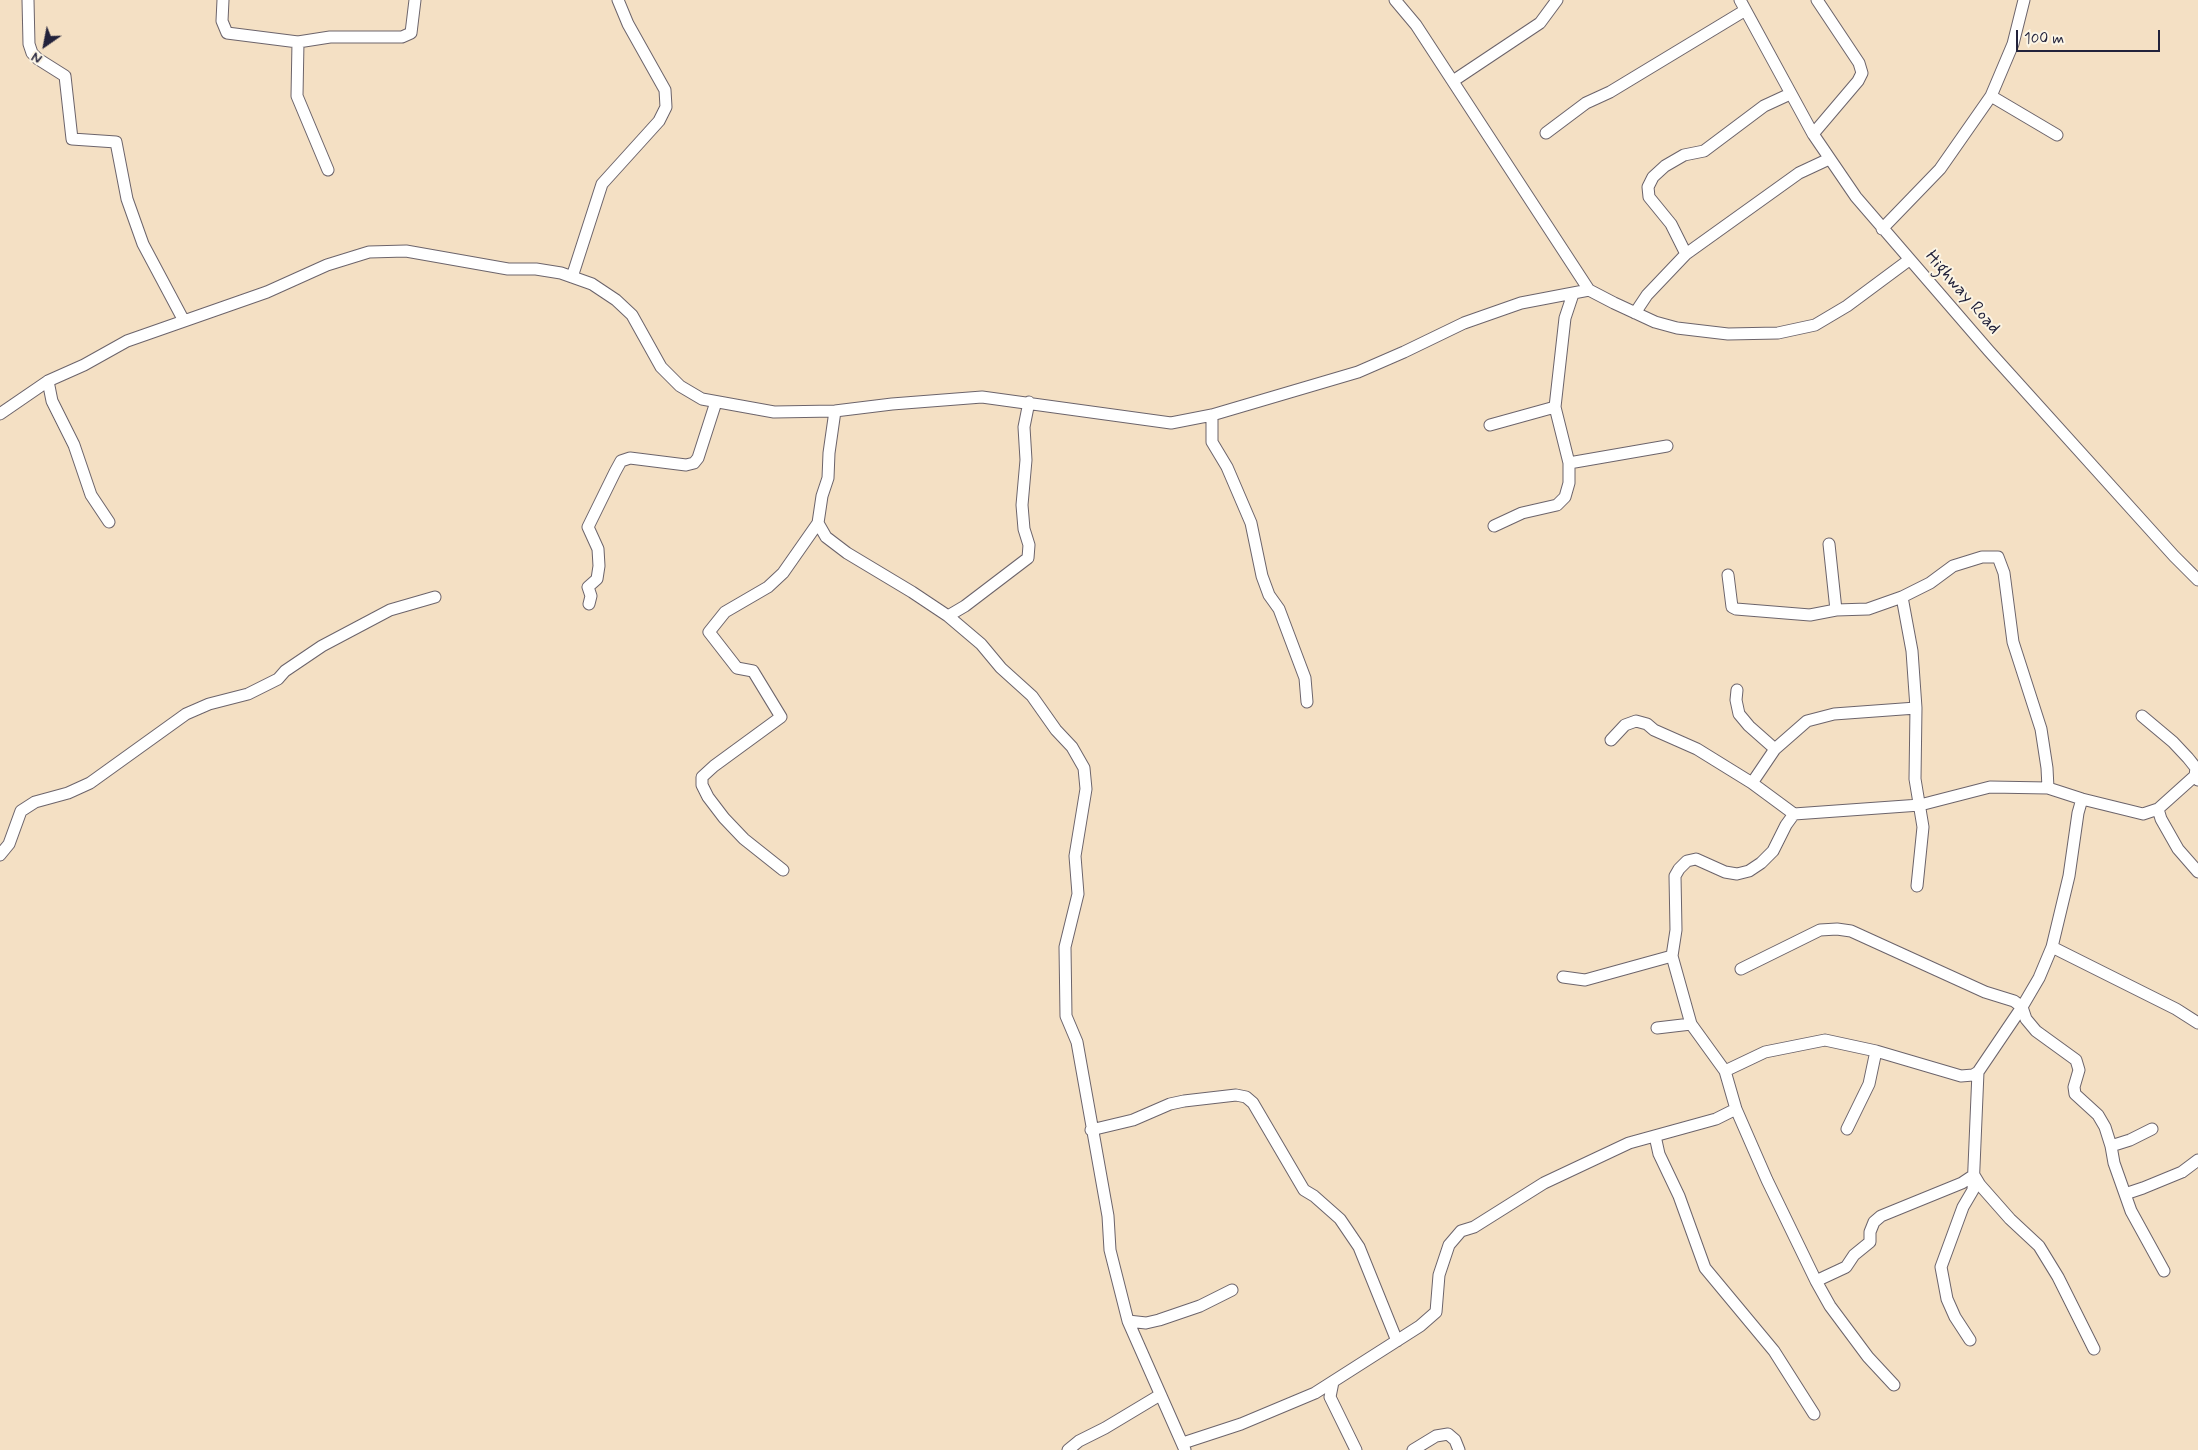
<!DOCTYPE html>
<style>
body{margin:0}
#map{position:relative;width:2198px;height:1450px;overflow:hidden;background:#f4e0c4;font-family:Mynerve,sans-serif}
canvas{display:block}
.north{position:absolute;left:20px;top:20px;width:50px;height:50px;-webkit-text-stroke:4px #fcf5e5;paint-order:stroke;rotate:213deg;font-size:14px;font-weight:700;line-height:20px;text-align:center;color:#22223b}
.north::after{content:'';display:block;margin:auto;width:18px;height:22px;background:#22223b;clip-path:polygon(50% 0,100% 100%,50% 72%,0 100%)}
.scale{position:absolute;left:2016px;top:30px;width:144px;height:22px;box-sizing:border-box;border:2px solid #22223b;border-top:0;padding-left:6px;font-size:15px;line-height:18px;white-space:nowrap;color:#22223b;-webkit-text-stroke:4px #fcf5e5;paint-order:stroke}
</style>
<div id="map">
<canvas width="2198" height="1450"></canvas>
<div class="north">N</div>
<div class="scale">100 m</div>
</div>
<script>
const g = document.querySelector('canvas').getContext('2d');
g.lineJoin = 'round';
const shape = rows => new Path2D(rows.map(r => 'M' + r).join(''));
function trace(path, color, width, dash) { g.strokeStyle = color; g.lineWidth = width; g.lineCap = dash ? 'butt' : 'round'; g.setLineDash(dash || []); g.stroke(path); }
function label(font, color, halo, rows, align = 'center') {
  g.font = font + ' Mynerve,sans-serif'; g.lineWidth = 4; g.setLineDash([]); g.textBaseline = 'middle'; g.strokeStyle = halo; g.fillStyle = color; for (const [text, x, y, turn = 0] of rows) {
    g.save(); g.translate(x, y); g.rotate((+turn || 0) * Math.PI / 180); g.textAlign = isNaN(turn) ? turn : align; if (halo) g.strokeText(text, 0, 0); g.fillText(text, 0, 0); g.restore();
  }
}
const street = shape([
 [28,0,29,44,32,53,38,59,65,76,72,139,116,142,127,199,143,244,184,321],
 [223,0,222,21,227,33,298,42,330,37,402,37,411,33,415,0],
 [1395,0,1416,25,1589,290,1614,303,1655,322,1677,328,1728,334,1778,333,1815,325,1847,306,1909,260],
 [1740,0,1813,134,1856,197,1989,351,2174,556,2198,580],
 [298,42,297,96,328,170],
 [1453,81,1540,23,1557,0],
 [1991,96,2057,135],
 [1546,133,1586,103,1610,92,1744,11],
 [1813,134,1858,81,1862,73,1859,63,1817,0],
 [1882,229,1940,169,1991,96,2013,44,2024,0],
 [1686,254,1671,224,1649,197,1648,187,1653,177,1665,166,1684,155,1704,151,1764,106,1790,94],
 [572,277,602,184,659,121,666,107,665,90,628,24,618,0],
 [1635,313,1647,295,1686,254,1799,173,1829,159],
 [48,381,52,401,74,445,91,495,109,522],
 [835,411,829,453,828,478,822,496,818,523,826,537,847,553,912,592,948,616,981,644,1001,668,1032,696,1056,730,1072,747,1084,768,1086,789,1075,856,1078,894,1065,947,1066,1016,1077,1042,1108,1216,1110,1250,1128,1321,1185,1450],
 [0,414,48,381,84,365,127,341,267,292,327,265,369,252,406,251,508,269,536,269,561,273,592,284,616,300,632,315,661,367,680,386,702,399,774,412,835,411,892,404,982,397,1171,423,1212,415,1358,372,1404,352,1464,323,1521,303,1589,290],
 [1212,415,1212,442,1227,467,1251,523,1262,576,1269,595,1279,609,1305,678,1307,702],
 [1490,425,1555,407],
 [1569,463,1667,446],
 [1494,526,1522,513,1557,505,1565,497,1569,483,1569,463,1555,407,1565,318,1573,294],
 [1829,544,1836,610],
 [1728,575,1732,607,1736,609,1810,615,1836,610,1868,609,1902,597,1930,583,1953,566,1982,557,1998,557,2004,573,2013,642,2041,729,2047,768,2048,788],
 [1902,597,1912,651,1916,708,1915,779,1923,827,1917,886],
 [589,604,591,596,588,587,597,579,599,566,598,549,588,527,615,472,621,461,630,458,686,465,694,463,698,458,716,402],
 [948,616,965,606,1028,558,1029,545,1024,529,1022,505,1026,460,1024,427,1029,402],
 [1737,690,1736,700,1739,714,1749,726,1775,749],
 [2142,716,2173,742,2188,758,2196,768,2195,776,2198,780],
 [1611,740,1625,725,1636,721,1647,724,1654,730,1697,749,1752,783,1794,814,1920,805,1990,787,2048,788,2082,799,2143,814,2158,809,2198,773],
 [1752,783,1775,749,1807,721,1834,714,1916,708],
 [2158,809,2161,819,2178,849,2198,872],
 [1794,814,1786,825,1773,851,1761,863,1749,871,1737,874,1725,872,1696,859,1687,861,1679,869,1675,876,1676,930,1672,956,1691,1024,1725,1071,1736,1109,1767,1180,1816,1281,1830,1306,1868,1357,1894,1385],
 [0,855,9,844,21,811,35,802,68,793,90,783,186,714,209,704,248,694,278,679,285,671,322,646,390,610,435,597],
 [783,870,744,839,724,818,708,797,702,785,702,777,714,766,781,717,753,671,737,668,709,632,725,612,768,587,783,573,818,523],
 [2052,947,2176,1009,2198,1023],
 [1741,969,1820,930,1837,929,1851,931,1985,992,2014,1001,2022,1007,2026,1019,2036,1031,2076,1060,2079,1070,2074,1087,2075,1094,2098,1115,2105,1127,2111,1146,2114,1163,2131,1211,2164,1271],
 [1563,977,1585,980,1672,956],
 [1657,1028,1691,1024],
 [1725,1071,1765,1052,1825,1040,1876,1051,1961,1076,1973,1075,1978,1072,2022,1007,2039,978,2052,947,2069,876,2078,813,2082,799],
 [1847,1129,1869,1084,1876,1051],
 [1091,1130,1133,1120,1170,1104,1184,1101,1236,1095,1246,1097,1253,1103,1304,1190,1314,1196,1340,1219,1359,1247,1397,1341],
 [1655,1136,1659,1154,1679,1196,1705,1268,1774,1351,1814,1414],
 [2111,1146,2130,1140,2152,1129],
 [2125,1194,2143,1188,2182,1172,2198,1160],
 [1816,1281,1846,1267,1854,1255,1870,1242,1870,1232,1874,1222,1881,1216,1962,1183,1974,1175,1980,1185,2010,1219,2039,1246,2058,1277,2094,1349],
 [1128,1321,1146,1323,1159,1320,1200,1306,1232,1290],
 [1970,1340,1955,1317,1947,1299,1941,1267,1963,1207,1973,1190,1978,1072],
 [1333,1382,1330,1397,1356,1450],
 [1183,1443,1241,1424,1315,1393,1420,1326,1436,1312,1439,1275,1449,1245,1461,1231,1474,1227,1544,1183,1629,1143,1716,1119,1736,1109],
 [1068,1450,1079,1441,1105,1428,1160,1395],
 [1413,1450,1436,1436,1448,1434,1455,1440,1459,1450]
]);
trace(street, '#6c646b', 13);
trace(street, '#fff', 11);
label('18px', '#22223b', '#fcf5e5', [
 ["Highway Road",1962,293,49]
]);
</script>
